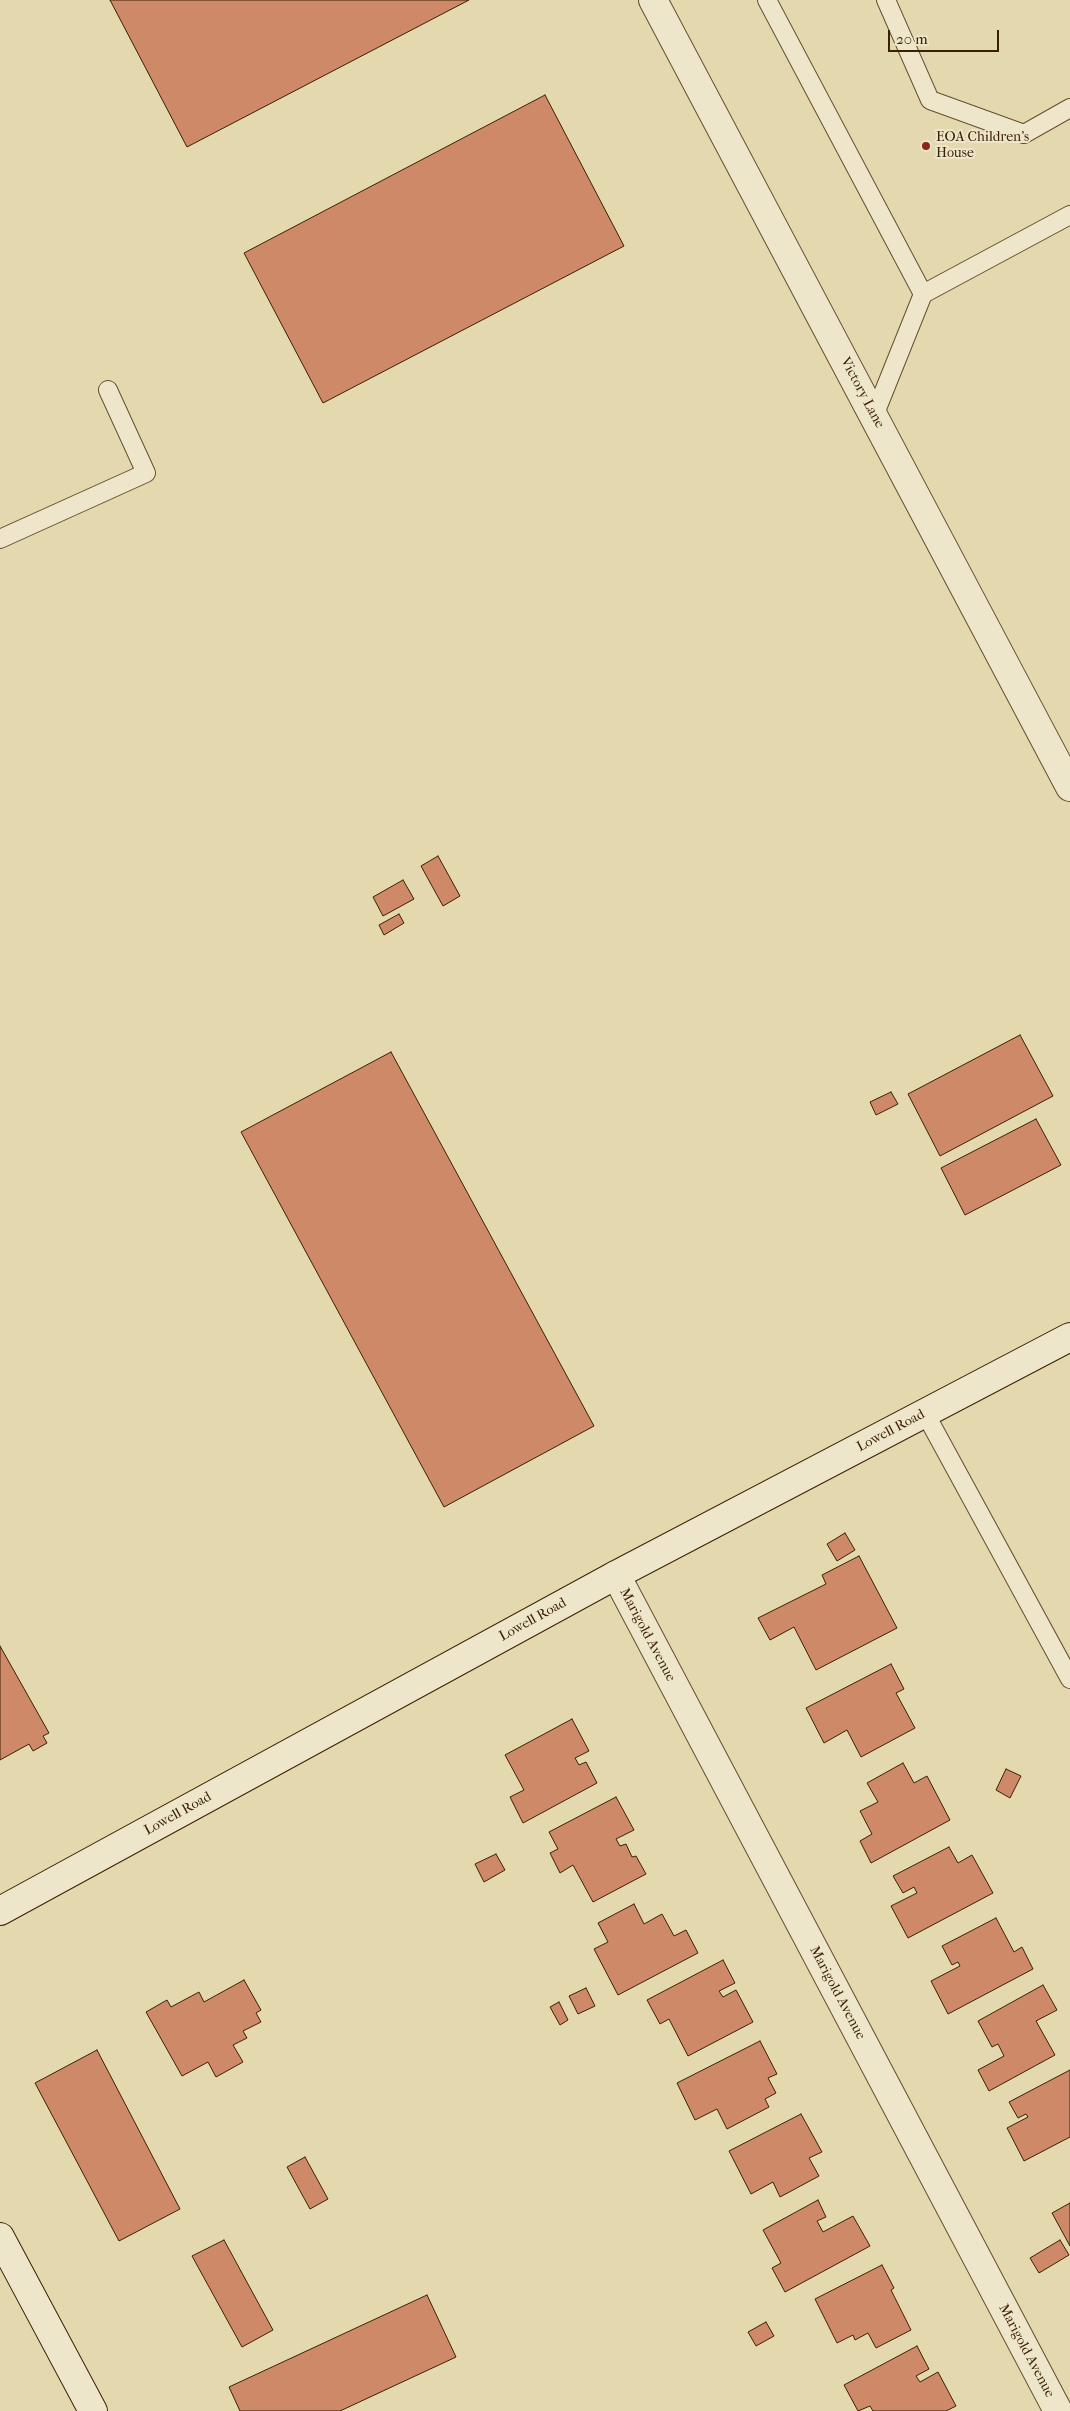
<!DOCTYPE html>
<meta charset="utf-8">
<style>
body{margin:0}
#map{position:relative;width:1070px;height:2411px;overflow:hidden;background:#e4d8af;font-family:"IM FELL French Canon",serif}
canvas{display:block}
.scale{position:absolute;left:888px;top:30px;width:111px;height:22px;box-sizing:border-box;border:2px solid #3c2002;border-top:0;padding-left:6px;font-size:15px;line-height:18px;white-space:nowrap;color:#3c2002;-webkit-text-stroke:4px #ede6cb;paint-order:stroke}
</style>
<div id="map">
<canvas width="1070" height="2411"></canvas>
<div class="scale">20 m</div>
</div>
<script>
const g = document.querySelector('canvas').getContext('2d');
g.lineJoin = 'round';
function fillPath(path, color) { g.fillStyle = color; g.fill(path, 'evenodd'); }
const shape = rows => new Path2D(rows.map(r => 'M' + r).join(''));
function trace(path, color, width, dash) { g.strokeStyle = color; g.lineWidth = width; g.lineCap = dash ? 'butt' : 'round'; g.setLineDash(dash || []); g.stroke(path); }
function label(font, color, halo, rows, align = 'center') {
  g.font = font + ' "IM FELL French Canon",serif'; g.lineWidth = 4; g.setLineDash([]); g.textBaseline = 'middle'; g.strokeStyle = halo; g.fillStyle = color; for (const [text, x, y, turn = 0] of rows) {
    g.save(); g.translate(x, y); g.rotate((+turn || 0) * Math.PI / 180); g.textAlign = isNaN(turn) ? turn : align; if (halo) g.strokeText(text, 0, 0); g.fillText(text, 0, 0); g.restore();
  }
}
const building = shape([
 [110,0,469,0,187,147,110,0],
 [545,95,624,246,323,403,244,253,545,95],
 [438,856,460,896,443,906,421,866,438,856],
 [403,880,414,899,383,916,373,897,403,880],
 [399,914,404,923,384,935,379,925,399,914],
 [1020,1035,1053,1096,940,1156,908,1094,1020,1035],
 [391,1052,594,1426,444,1507,241,1132,391,1052],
 [891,1092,898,1104,876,1115,870,1102,891,1092],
 [1036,1119,1061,1165,965,1215,941,1168,1036,1119],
 [845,1533,855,1550,837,1561,827,1544,845,1533],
 [859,1556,897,1628,816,1670,794,1627,770,1640,758,1618,826,1584,822,1575,859,1556],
 [0,1646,49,1733,43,1736,47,1743,33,1751,29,1744,0,1760,0,1646],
 [891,1664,904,1689,896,1693,915,1728,861,1757,847,1730,824,1743,806,1708,891,1664],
 [572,1719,589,1751,575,1758,579,1765,586,1762,597,1783,523,1823,510,1797,524,1790,505,1755,572,1719],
 [903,1763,914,1783,927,1776,950,1820,871,1863,860,1841,872,1834,860,1811,878,1802,867,1783,903,1763],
 [1006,1769,1021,1776,1010,1798,996,1790,1006,1769],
 [616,1797,634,1830,616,1839,620,1846,626,1844,632,1857,636,1856,646,1874,593,1902,573,1865,560,1873,550,1853,558,1849,549,1832,616,1797],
 [949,1847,958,1863,972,1855,993,1893,908,1938,891,1906,917,1893,914,1887,903,1893,893,1876,949,1847],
 [496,1854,505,1870,484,1882,475,1864,496,1854],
 [634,1904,644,1924,662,1914,674,1936,686,1930,698,1953,618,1995,594,1949,608,1942,598,1923,634,1904],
 [996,1918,1014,1952,1022,1947,1033,1969,948,2014,931,1981,960,1966,958,1962,952,1965,942,1946,996,1918],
 [723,1960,735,1983,719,1991,723,1997,736,1990,753,2022,688,2056,669,2019,660,2024,647,2000,723,1960],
 [244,1980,261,2010,256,2013,261,2022,243,2031,247,2038,233,2045,243,2062,216,2077,208,2062,182,2076,146,2012,167,2000,171,2007,199,1992,204,2002,244,1980],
 [1043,1985,1057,2010,1036,2021,1055,2055,989,2091,978,2070,1004,2056,998,2044,992,2047,978,2021,1043,1985],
 [586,1988,595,2006,578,2014,569,1996,586,1988],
 [559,2002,568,2020,560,2025,550,2007,559,2002],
 [760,2041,777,2074,768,2078,776,2093,765,2099,769,2107,727,2129,717,2109,695,2120,677,2083,760,2041],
 [97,2050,180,2209,119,2241,35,2083,97,2050],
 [1070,2070,1070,2137,1024,2161,1007,2128,1028,2117,1026,2114,1018,2118,1009,2102,1070,2070],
 [801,2114,822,2152,809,2158,819,2176,780,2197,773,2182,751,2194,729,2151,801,2114],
 [305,2157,328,2199,310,2209,287,2167,305,2157],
 [818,2200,826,2217,817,2221,823,2232,853,2216,870,2246,785,2292,772,2268,781,2263,763,2230,818,2200],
 [1070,2203,1070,2246,1052,2213,1070,2203],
 [224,2240,273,2330,242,2347,192,2256,224,2240],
 [1060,2240,1069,2255,1039,2273,1030,2258,1060,2240],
 [882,2265,894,2288,891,2290,911,2330,876,2348,868,2333,855,2340,853,2335,837,2343,815,2299,882,2265],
 [427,2295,456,2357,340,2411,240,2411,229,2387,427,2295],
 [766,2322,774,2336,756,2346,748,2332,766,2322],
 [917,2346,929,2369,916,2376,920,2382,938,2372,956,2406,946,2411,873,2411,870,2406,858,2411,844,2385,917,2346]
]);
fillPath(building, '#cd8968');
trace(building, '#3c2002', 1);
const lane = shape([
 [767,0,923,294],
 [886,0,930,100,1024,134,1070,108],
 [874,416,923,294,1070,215],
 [0,539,146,473,108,390],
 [925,1413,1070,1679]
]);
const street = shape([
 [653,0,1070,787],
 [616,1575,1058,2411]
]);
const secondary = shape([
 [0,1911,616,1575,1070,1337],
 [0,2237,93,2411]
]);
trace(lane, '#664e2d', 20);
trace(street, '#664e2d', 30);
trace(secondary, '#3c2002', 30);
trace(lane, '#ede6cb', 18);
trace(street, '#ede6cb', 28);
trace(secondary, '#ede6cb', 28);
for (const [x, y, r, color] of [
 [926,146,5,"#8f2418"]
]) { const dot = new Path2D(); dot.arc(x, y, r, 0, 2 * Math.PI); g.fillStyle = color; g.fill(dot); trace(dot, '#ede6cb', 2); }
label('14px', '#3c2002', '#ede6cb', [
 ["EOA Children’s",936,138],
 ["House",936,154]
], 'left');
label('14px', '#3c2002', '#ede6cb', [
 ["Victory Lane",862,393,62],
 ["Lowell Road",891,1431,-28],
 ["Lowell Road",533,1620,-29],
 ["Marigold Avenue",647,1635,62],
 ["Lowell Road",178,1814,-29],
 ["Marigold Avenue",837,1993,62],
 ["Marigold Avenue",1026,2351,62]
]);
</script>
